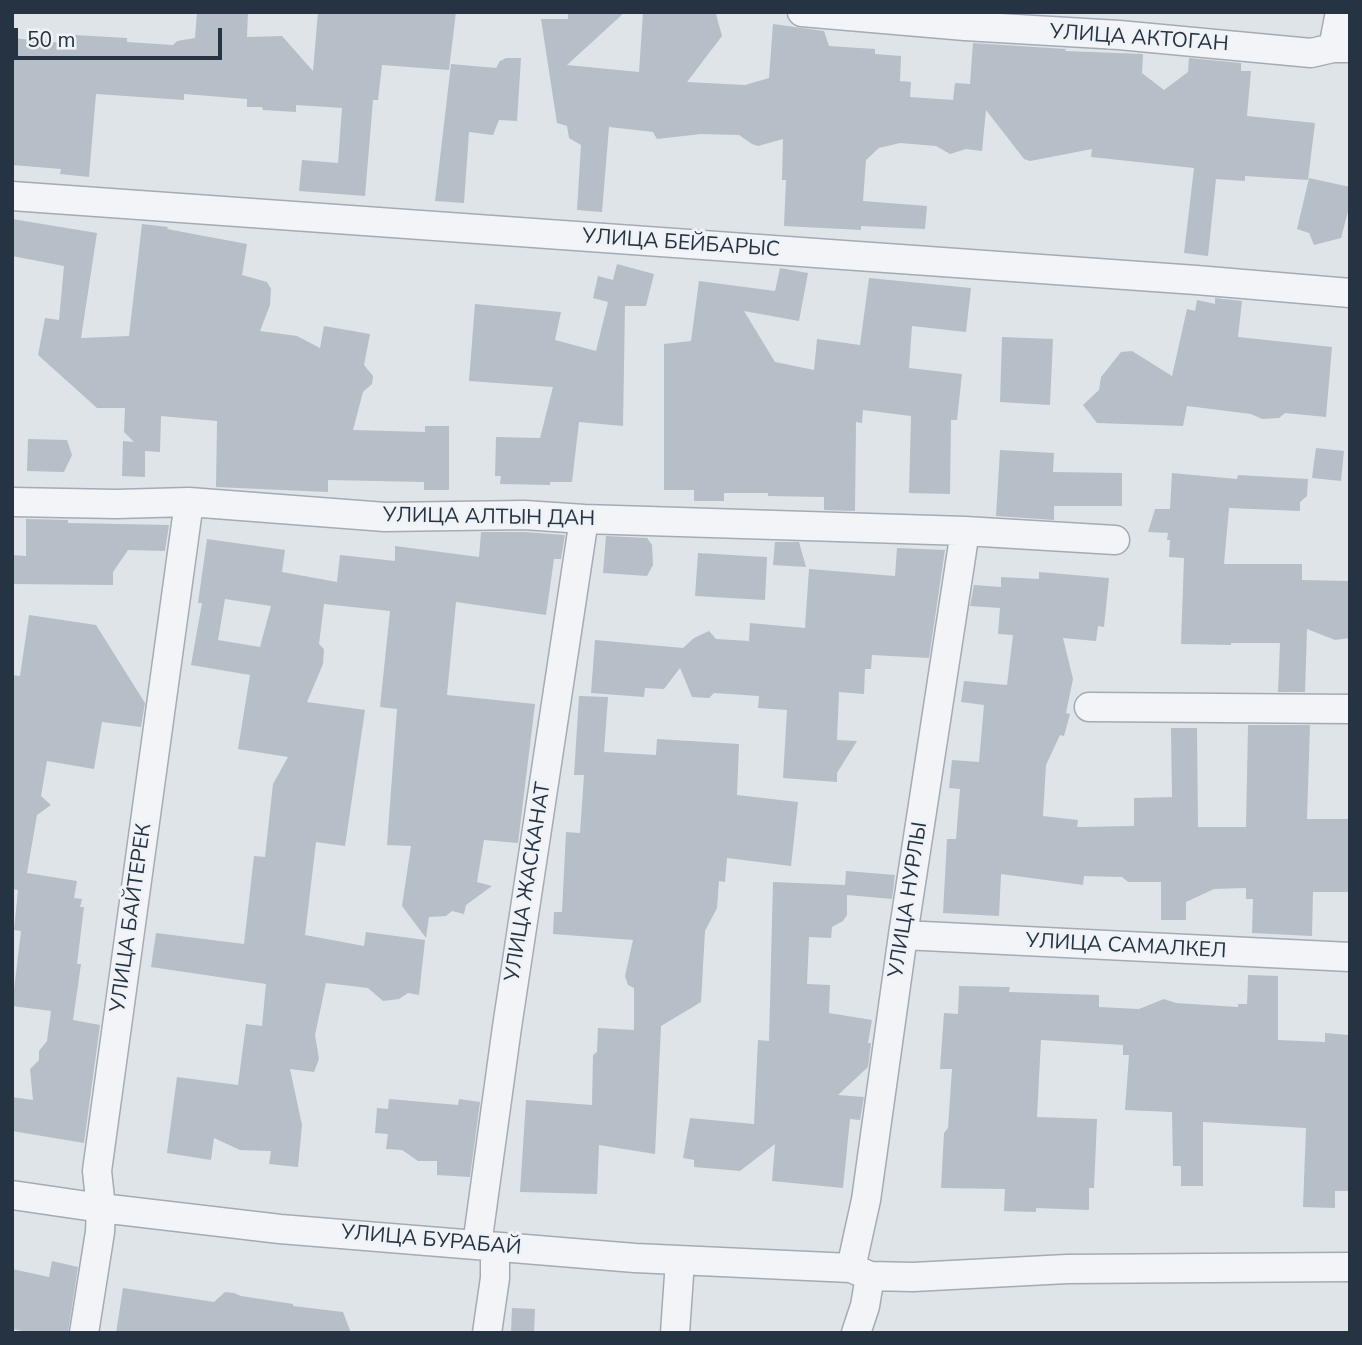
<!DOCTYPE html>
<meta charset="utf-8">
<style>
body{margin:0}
#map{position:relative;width:1362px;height:1345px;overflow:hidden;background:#dfe4e9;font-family:"Nunito Sans",sans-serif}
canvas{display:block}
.frame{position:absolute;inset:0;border:14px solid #263342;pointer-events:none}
.scale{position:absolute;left:14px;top:28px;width:208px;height:32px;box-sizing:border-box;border:4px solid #263342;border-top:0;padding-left:9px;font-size:21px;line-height:24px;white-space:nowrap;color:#263342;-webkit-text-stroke:5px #eff3f7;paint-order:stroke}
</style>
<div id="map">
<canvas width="1362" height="1345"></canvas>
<div class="frame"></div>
<div class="scale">50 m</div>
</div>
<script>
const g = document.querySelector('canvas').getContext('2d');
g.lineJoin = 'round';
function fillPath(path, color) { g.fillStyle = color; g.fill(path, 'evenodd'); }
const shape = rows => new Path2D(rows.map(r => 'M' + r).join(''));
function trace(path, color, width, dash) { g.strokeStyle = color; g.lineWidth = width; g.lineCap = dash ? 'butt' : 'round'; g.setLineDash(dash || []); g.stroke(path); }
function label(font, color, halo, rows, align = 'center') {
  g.font = font + ' "Nunito Sans",sans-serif'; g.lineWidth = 6; g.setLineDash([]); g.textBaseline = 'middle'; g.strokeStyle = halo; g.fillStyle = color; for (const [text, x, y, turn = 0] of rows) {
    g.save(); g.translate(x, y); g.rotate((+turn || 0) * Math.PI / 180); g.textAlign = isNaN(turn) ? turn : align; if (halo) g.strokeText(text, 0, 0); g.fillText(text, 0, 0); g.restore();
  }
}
fillPath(shape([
 [197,12,248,12,247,37,282,36,313,71,318,12,456,12,449,70,382,65,378,100,373,100,365,196,299,191,302,160,338,163,342,108,296,105,296,112,263,110,262,107,247,107,247,99,184,94,184,100,96,94,89,177,60,174,61,169,12,165,12,38,74,44,74,35,127,38,127,42,173,45,177,41,195,38],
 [568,12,625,12,567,65,639,72,643,12,716,14,722,36,687,82,745,85,769,78,773,24,824,31,829,46,875,49,875,54,901,56,900,81,911,82,910,97,953,100,955,83,970,84,973,43,1066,49,1065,51,1143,54,1142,73,1164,90,1188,72,1189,58,1241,63,1241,71,1251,71,1247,116,1315,123,1308,180,1245,176,1245,181,1216,179,1208,256,1184,253,1194,168,1091,157,1092,149,1030,161,1024,159,986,110,982,151,966,149,950,154,936,146,900,143,879,148,866,160,863,201,927,206,925,229,861,226,861,230,784,226,786,180,782,180,783,139,758,146,752,144,739,135,701,134,657,139,653,132,609,127,602,212,577,210,581,145,569,138,567,126,557,123,541,19,568,19],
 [506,58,521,58,517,121,499,120,493,135,469,132,464,203,435,201,451,64,496,68,500,61],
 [1309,178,1350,187,1350,204,1341,238,1314,245,1309,233,1297,229],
 [12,219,97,233,81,338,129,336,142,224,168,227,167,229,247,244,242,275,267,282,271,289,270,305,260,331,297,336,320,348,324,326,370,334,364,365,373,376,372,384,363,392,353,430,425,432,425,426,449,426,449,490,424,490,424,482,328,480,328,492,216,487,217,421,161,416,160,452,145,451,145,477,122,476,123,441,134,442,124,432,125,408,97,408,38,355,45,318,59,320,64,266,12,256],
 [617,264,654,274,646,306,625,306,623,426,579,422,572,482,550,482,550,485,500,484,501,476,495,476,496,437,540,438,553,387,469,381,475,304,561,312,555,340,596,351,608,302,593,298,598,276,613,280],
 [780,268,808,273,799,321,744,311,775,362,814,370,817,339,860,345,869,278,971,288,966,332,912,326,909,368,962,374,957,420,951,420,950,494,909,493,911,416,863,410,862,423,856,422,855,511,824,510,824,497,768,496,768,493,724,493,724,501,694,501,694,490,664,490,664,344,691,341,699,281,775,291],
 [1215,298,1242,301,1238,337,1332,347,1326,417,1285,413,1279,418,1262,419,1251,414,1187,406,1183,426,1097,423,1083,405,1099,390,1101,377,1121,352,1132,351,1172,376,1187,309,1195,311,1197,300,1215,304],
 [1002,337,1053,339,1050,405,1000,402],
 [28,439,67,440,72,455,64,472,27,471],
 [1316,448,1344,451,1341,481,1312,478],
 [1000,450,1054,453,1053,472,1122,473,1122,506,1054,506,1054,520,996,516],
 [1172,473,1237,479,1238,475,1308,479,1307,496,1300,502,1300,511,1229,508,1224,564,1302,564,1302,580,1350,581,1350,638,1335,640,1307,629,1305,692,1278,692,1280,643,1231,643,1231,645,1181,644,1184,558,1169,557,1170,540,1167,540,1168,533,1148,532,1155,509,1170,509],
 [26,519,68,520,68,523,169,525,165,551,128,550,113,572,113,585,12,584,12,555,26,556],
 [481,532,524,532,565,535,561,559,554,559,546,615,456,602,447,695,535,704,518,843,484,840,477,882,492,886,466,905,464,914,452,911,446,916,429,917,426,938,402,906,411,846,387,845,397,709,380,707,390,611,324,604,319,644,324,649,323,664,307,702,365,710,345,846,316,842,305,935,364,946,366,932,425,940,419,995,408,993,399,999,383,1001,368,988,326,983,315,1035,319,1059,314,1072,290,1069,302,1125,298,1167,269,1164,271,1151,240,1150,214,1138,211,1160,167,1153,177,1077,238,1085,246,1024,262,1026,266,984,151,967,156,933,244,944,254,856,265,857,273,784,288,757,238,749,250,675,191,665,202,603,198,603,207,539,285,550,282,572,337,582,340,555,395,561,395,546,479,557],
 [225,599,271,606,260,647,218,640],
 [606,536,647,538,652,545,653,565,647,576,603,573],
 [775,542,799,542,806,567,773,565],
 [897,548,945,550,929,658,872,655,871,669,865,669,864,694,839,692,837,740,857,741,837,773,837,782,783,778,787,710,758,708,759,696,714,693,709,698,692,697,680,668,664,689,645,688,644,697,591,693,595,640,683,648,694,638,709,631,716,639,749,641,750,623,805,628,809,569,895,576],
 [698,553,767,557,765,600,695,596],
 [1039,572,1109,578,1104,627,1098,626,1096,641,1063,638,1073,679,1066,713,1070,714,1064,736,1060,735,1046,765,1043,816,1078,820,1077,827,1134,826,1134,798,1172,797,1171,728,1197,728,1198,827,1246,827,1248,725,1310,725,1307,819,1350,819,1350,892,1313,892,1312,936,1252,933,1253,899,1246,899,1246,888,1214,889,1186,902,1186,920,1161,920,1161,882,1128,882,1122,877,1084,876,1083,885,1001,874,999,916,943,913,947,839,956,839,960,789,949,788,952,760,979,762,984,705,961,702,964,681,1007,685,1013,635,998,634,1000,608,970,606,974,585,1001,587,1001,577,1039,579],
 [29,615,96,625,145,703,141,727,102,722,94,769,47,761,41,796,51,805,37,815,27,873,77,881,74,898,82,899,80,907,84,907,77,964,81,964,73,1020,100,1025,84,1143,12,1131,12,1097,33,1100,30,1069,39,1060,39,1051,47,1041,51,1011,12,1006,21,931,14,930,18,890,12,889,12,675,20,676],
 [579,696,608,697,604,752,656,755,657,739,739,744,737,795,798,802,791,866,727,858,725,882,719,881,717,908,705,931,701,1002,661,1026,655,1154,599,1145,597,1194,520,1192,526,1100,592,1105,593,1055,597,1052,598,1028,634,1030,634,988,628,985,625,976,633,940,553,934,554,912,562,912,566,832,580,833,584,775,574,775],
 [846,871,895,875,892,899,847,895,847,915,843,921,832,927,831,938,809,937,807,984,830,985,829,1013,872,1020,868,1043,871,1043,868,1067,838,1095,864,1097,860,1120,850,1119,843,1188,772,1181,775,1144,740,1171,694,1167,694,1160,683,1158,690,1118,754,1124,758,1040,769,1041,773,882,845,885],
 [1248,975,1278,976,1278,1040,1325,1042,1325,1033,1348,1035,1350,1191,1335,1191,1335,1208,1303,1207,1306,1128,1203,1122,1203,1186,1181,1186,1181,1166,1173,1166,1172,1112,1125,1110,1129,1055,1123,1055,1123,1045,1041,1040,1037,1117,1097,1119,1094,1188,1089,1188,1089,1210,1036,1208,1036,1212,1004,1211,1005,1189,941,1188,944,1133,948,1128,952,1069,940,1069,944,1013,958,1014,959,986,1010,987,1009,992,1099,995,1099,1007,1139,1009,1164,999,1176,1003,1238,1007,1238,1004,1247,1004],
 [389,1099,458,1105,459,1099,480,1102,470,1177,437,1175,437,1161,418,1161,402,1150,386,1149,388,1134,375,1133,377,1108,388,1109],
 [52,1261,78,1267,68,1333,33,1333,12,1329,12,1269,49,1277],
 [123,1288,214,1302,225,1292,234,1293,241,1296,293,1304,293,1306,343,1312,351,1333,116,1333],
 [512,1308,535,1309,534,1333,511,1333]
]), '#b6bec7');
const minor = shape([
 [802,12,965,26,1119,35,1311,53,1333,48,1350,48],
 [1333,48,1340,12],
 [12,196,1196,280,1350,293],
 [12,502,116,504,189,502,385,517,524,515,584,519,965,531,1115,540],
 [1089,707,1350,709],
 [903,935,1350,957],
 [12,1195,101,1208,280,1229,635,1258,851,1268,870,1276,913,1277,1067,1269,1350,1267],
 [477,1245,507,1027,584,519],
 [851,1268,866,1200,903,935,965,531],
 [84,1333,100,1232,101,1208,97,1171,189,502],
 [487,1333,495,1278,495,1247],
 [675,1333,680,1261],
 [856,1333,865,1306,870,1276]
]);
trace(minor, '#a4abb4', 31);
trace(minor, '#f2f4f7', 28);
label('21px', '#263342', '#eff3f7', [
 ["УЛИЦА АКТОГАН",1139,39,4],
 ["УЛИЦА БЕЙБАРЫС",681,244,4],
 ["УЛИЦА АЛТЫН ДАН",489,518,1],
 ["УЛИЦА ЖАСКАНАТ",529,882,-81],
 ["УЛИЦА НУРЛЫ",909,900,-81],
 ["УЛИЦА БАЙТЕРЕК",132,918,-82],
 ["УЛИЦА САМАЛКЕЛ",1126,947,3],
 ["УЛИЦА БУРАБАЙ",431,1241,5]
]);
</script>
